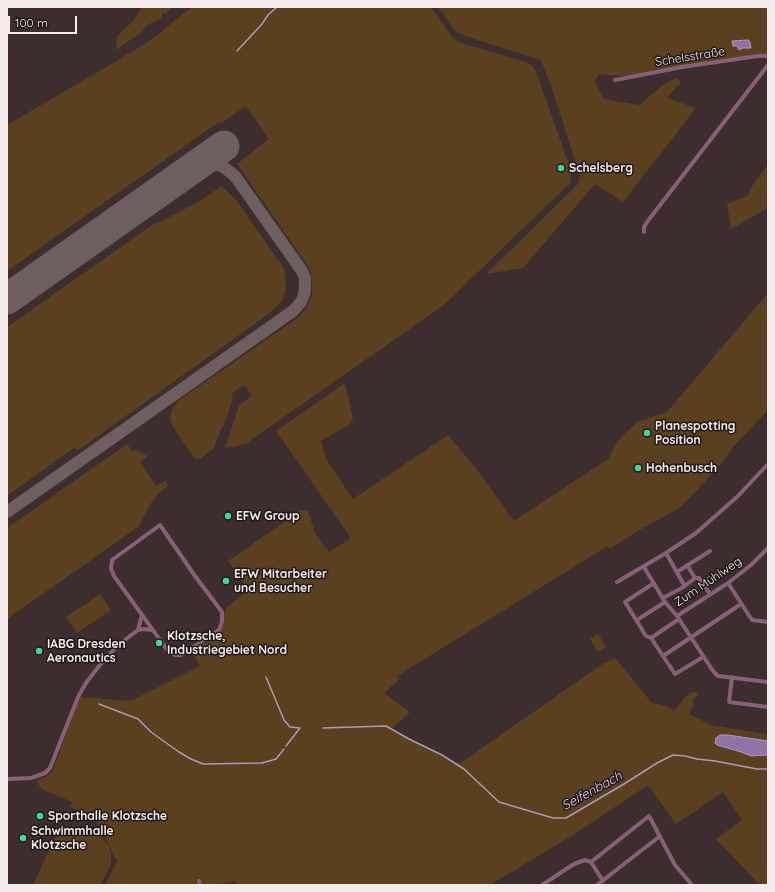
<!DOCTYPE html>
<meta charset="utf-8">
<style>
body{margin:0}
#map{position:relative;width:775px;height:892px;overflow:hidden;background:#3d2d2f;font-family:Quicksand,sans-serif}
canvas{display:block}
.frame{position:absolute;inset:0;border:8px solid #f6ebec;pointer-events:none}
.scale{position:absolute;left:8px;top:16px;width:69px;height:18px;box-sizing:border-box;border:2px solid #f6ebec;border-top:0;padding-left:5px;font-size:12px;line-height:14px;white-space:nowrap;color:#f6ebec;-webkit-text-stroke:3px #1f1818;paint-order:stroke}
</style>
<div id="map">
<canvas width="775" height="892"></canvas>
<div class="frame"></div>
<div class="scale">100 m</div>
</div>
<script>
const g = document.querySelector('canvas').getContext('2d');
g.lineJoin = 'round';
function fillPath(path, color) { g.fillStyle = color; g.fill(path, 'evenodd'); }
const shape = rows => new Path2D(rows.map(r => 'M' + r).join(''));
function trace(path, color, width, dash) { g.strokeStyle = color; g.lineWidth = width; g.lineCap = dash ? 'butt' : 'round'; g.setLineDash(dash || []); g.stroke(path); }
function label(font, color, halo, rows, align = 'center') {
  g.font = font + ' Quicksand,sans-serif'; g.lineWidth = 3; g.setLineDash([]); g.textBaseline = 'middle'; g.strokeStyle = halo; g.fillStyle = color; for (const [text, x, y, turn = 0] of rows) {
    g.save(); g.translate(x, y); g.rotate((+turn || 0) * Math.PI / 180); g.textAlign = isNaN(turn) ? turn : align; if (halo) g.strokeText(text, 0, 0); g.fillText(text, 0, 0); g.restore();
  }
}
fillPath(shape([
 [142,7,173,7,165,14,162,12,162,18,147,25,142,32,116,50,117,36,133,21],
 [193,7,431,7,452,37,458,42,526,62,531,65,535,69,571,170,571,175,570,183,444,305,248,442,245,444,225,448,239,405,252,396,244,385,231,394,233,398,224,426,222,426,214,448,200,459,194,458,173,427,170,419,171,415,171,411,175,405,178,401,299,317,305,310,309,302,312,295,312,282,311,273,308,266,237,164,269,139,246,106,220,124,219,122,7,271,7,125,108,66,143,45,160,33,175,20],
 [438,7,768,7,768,54,756,55,625,76,610,75,599,74,595,82,604,99,639,105,664,84,676,78,681,82,667,98,696,108,623,202,595,184,523,268,486,274,578,184,580,175,551,86,541,60,477,40,456,32],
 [748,40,750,44,748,48,737,46,741,41],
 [768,164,768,208,731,229,727,204,748,196,750,189],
 [222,186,237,201,283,267,285,271,286,286,285,293,282,301,275,308,267,315,77,451,74,448,7,496,7,327,155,223,156,224,200,201],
 [768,293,768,410,732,448,724,460,699,488,678,509,636,532,610,549,608,546,397,676,400,679,384,693,410,712,392,729,459,764,601,665,615,658,652,703,667,706,674,711,686,696,692,692,696,692,698,694,693,699,694,705,689,714,711,725,766,734,768,733,768,741,728,735,717,745,741,752,751,756,768,755,768,885,760,885,716,839,742,820,723,792,676,824,648,785,573,835,490,885,236,885,236,881,220,884,204,885,105,885,117,861,96,820,70,807,72,802,42,789,36,781,47,776,53,771,75,708,80,697,131,701,200,666,192,652,221,631,224,623,224,615,226,608,248,590,228,561,298,513,300,510,308,511,315,533,329,552,351,538,276,431,345,383,353,419,350,424,321,441,326,459,353,499,448,435,479,472,514,521,608,459,618,440,637,422,667,412],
 [127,444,131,450,139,451,147,456,140,462,156,486,165,481,168,486,159,493,151,503,138,527,7,619,7,528],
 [100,594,111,610,77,633,66,617],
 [598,634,606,647,598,652,590,639],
 [78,827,85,828,94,831,102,837,109,847,111,853,111,864,101,885,33,885,54,839,61,832,67,829]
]), '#5a401e');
const water = shape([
 [748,40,750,42,751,48,743,48,739,50,737,46,733,46,732,41,748,40],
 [720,735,728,735,768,741,768,755,751,756,741,752,717,745,715,743,716,738,720,735]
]);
fillPath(water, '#9273a7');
trace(water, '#b097bc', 1);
trace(shape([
 [237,51,262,24,268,15,277,7],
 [266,677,284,720,290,727,300,728,286,746],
 [99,704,138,719,151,732,179,752,191,759,203,764,262,763,276,759,284,749],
 [323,728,386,726,409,739,442,755,464,769,499,802,553,818,566,818,624,784,657,763,673,755,685,756,697,759,715,761,757,769,768,769]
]), '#b097bc', 1.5);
trace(shape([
 [7,512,293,311,301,302,304,295,305,287,305,278,302,271,235,176,225,168,216,164,203,164,192,168]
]), '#6e5e60', 12);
trace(shape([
 [7,299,224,146]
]), '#6e5e60', 31);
trace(shape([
 [615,80,682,67,758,56,768,56],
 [644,232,644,227,647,222,768,65],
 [160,525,195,576,222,612,222,622,219,630,181,655,175,655,168,651,114,576,111,568,112,560,160,525],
 [666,553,684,585],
 [687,565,695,578,699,578,710,594],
 [644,567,665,602,677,616,713,671,718,676,768,682],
 [677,572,710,551],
 [617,582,666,553,696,533,738,496,768,464],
 [654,583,625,602,646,636,651,638,675,674,703,657],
 [728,583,752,620,768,622],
 [663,598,682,588,695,578],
 [677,616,728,583,751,565,768,548],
 [637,620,665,602],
 [138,630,142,615],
 [651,638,679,619],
 [663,656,741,604],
 [732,677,729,702,768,707],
 [7,779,31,778,45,773,50,768,78,697,86,683,99,666,117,646,138,630,143,629,152,630],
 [591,862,649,816,675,865,692,885],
 [199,881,200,885],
 [542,885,574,864,585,860,591,862,603,881],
 [597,885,660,836]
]), '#885e78', 4);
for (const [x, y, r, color] of [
 [561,168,4,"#47d49e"],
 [647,433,4,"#47d49e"],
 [638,468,4,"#47d49e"],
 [228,516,4,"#47d49e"],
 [226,581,4,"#47d49e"],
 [159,643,4,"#47d49e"],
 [39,651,4,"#47d49e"],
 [40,816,4,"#47d49e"],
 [23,838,4,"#47d49e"]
]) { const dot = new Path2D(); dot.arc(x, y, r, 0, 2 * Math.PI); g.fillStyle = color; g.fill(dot); trace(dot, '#1f1818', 1.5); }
label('12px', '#f6ebec', '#1f1818', [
 ["Schelsstraße",690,57,-9],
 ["Zum Mühlweg",708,582,-34]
]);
label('bold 12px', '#f6ebec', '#1f1818', [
 ["Schelsberg",569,168],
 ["Planespotting",655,426],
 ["Position",655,440],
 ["Hohenbusch",646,468],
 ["EFW Group",236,516],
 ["EFW Mitarbeiter",234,574],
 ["und Besucher",234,588],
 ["Klotzsche,",167,636],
 ["Industriegebiet Nord",167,650],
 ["IABG Dresden",47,644],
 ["Aeronautics",47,658],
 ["Sporthalle Klotzsche",48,816],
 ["Schwimmhalle",31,831],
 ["Klotzsche",31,845]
], 'left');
label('italic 13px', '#e2c7f5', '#1f1818', [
 ["Seifenbach",592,791,-29]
]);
</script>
